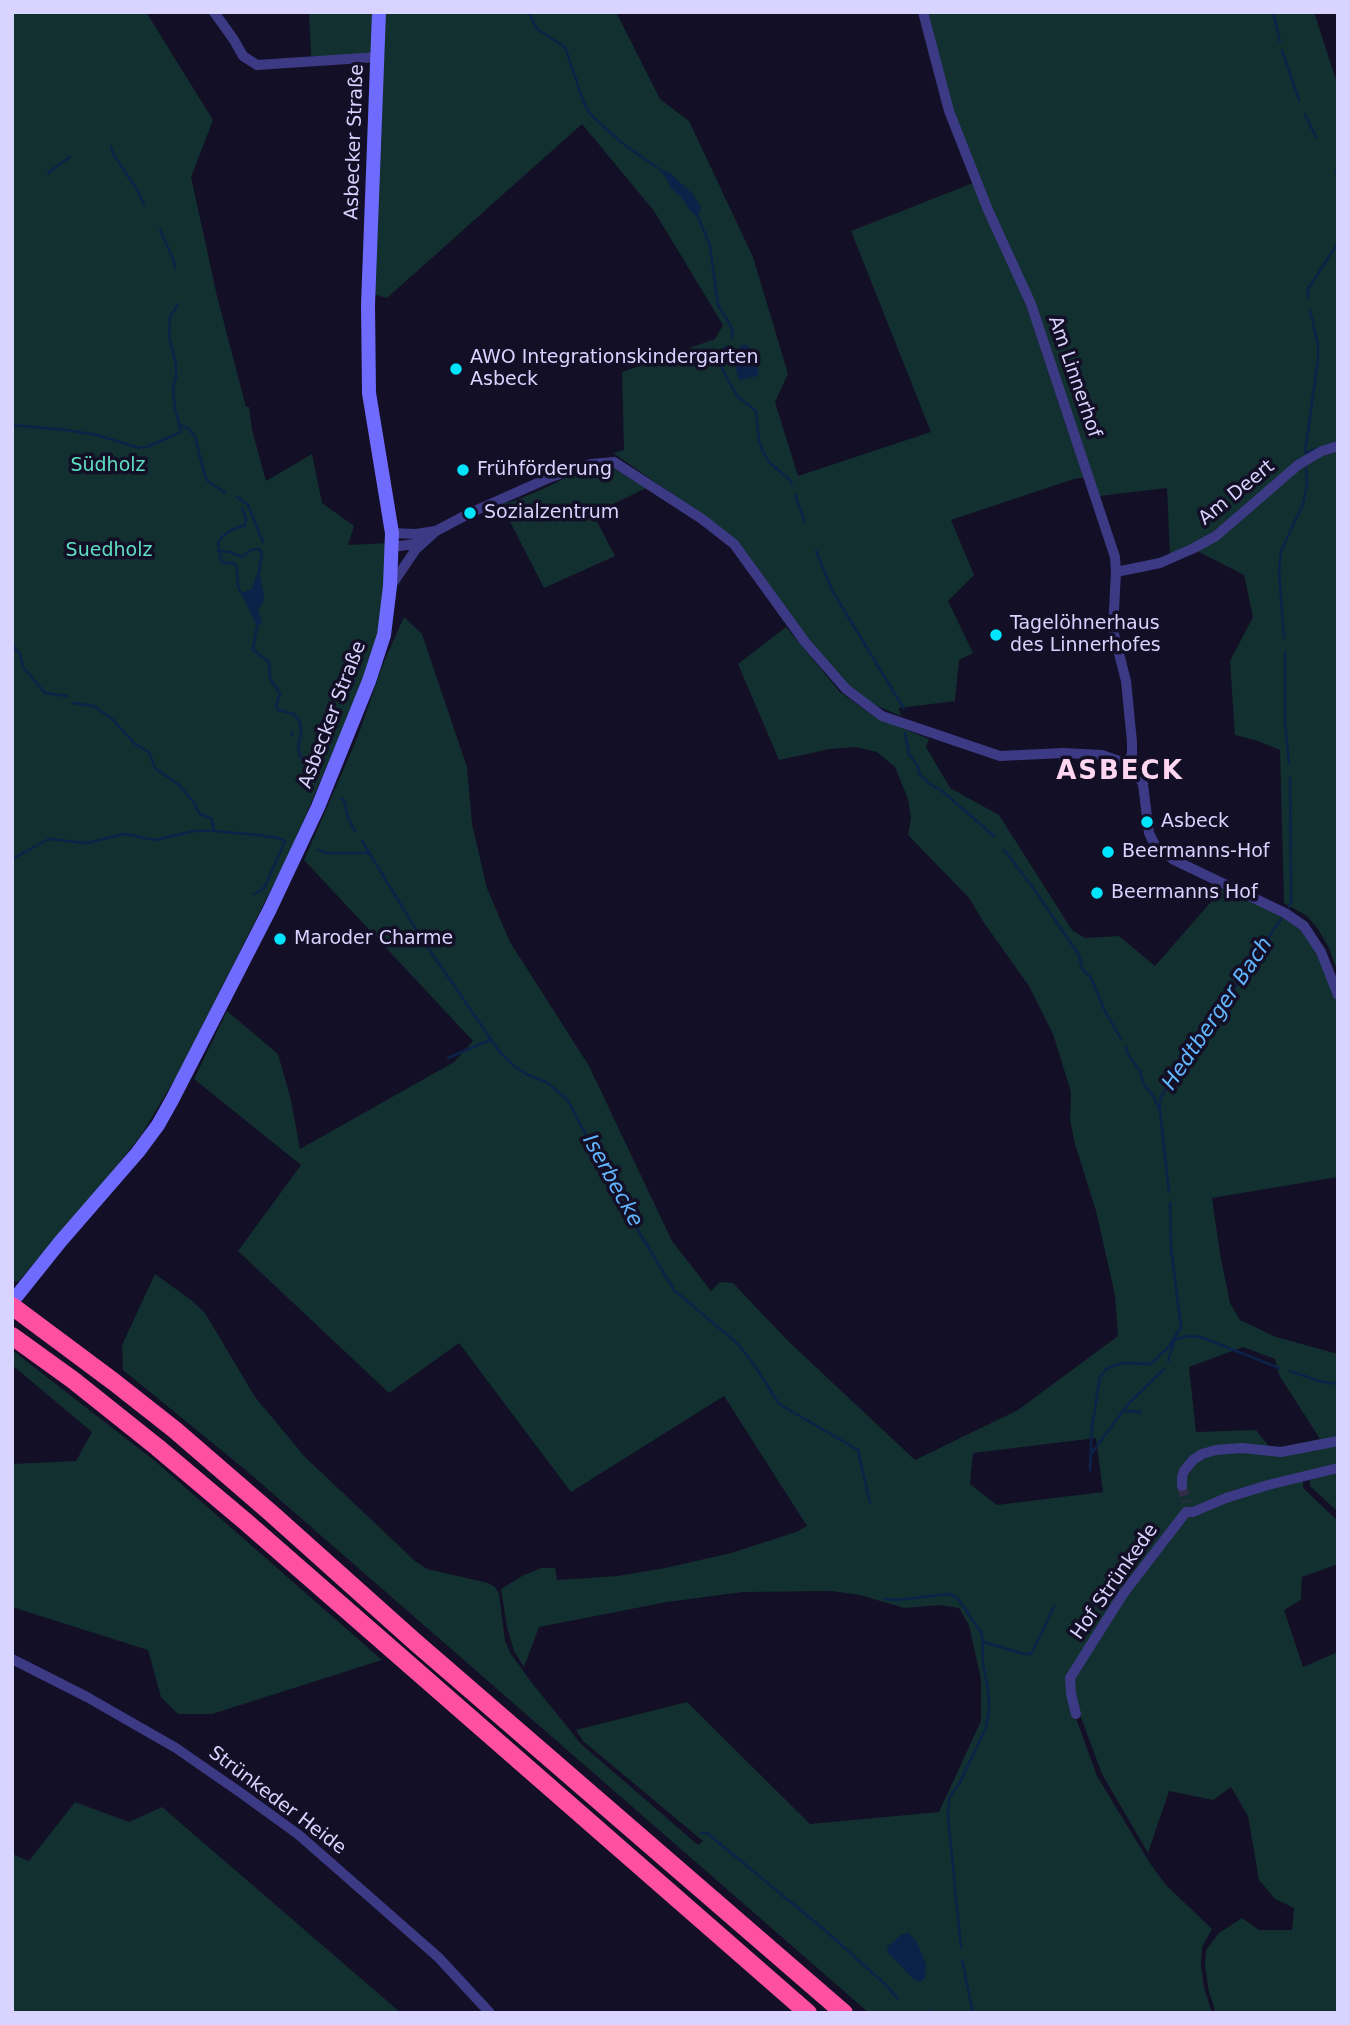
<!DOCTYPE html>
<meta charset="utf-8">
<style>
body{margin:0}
#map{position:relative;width:1350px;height:2025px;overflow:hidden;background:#130f26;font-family:"DejaVu Sans",sans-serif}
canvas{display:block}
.frame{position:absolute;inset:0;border:14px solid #d9d4ff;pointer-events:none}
</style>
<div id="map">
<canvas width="1350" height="2025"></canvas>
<div class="frame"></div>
</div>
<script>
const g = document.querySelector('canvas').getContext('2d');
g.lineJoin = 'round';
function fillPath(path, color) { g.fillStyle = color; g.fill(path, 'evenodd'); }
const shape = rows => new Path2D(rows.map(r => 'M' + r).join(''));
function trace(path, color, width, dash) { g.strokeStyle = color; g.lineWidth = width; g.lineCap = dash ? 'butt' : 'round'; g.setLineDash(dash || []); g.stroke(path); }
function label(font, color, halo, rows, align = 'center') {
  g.font = font + ' "DejaVu Sans",sans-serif'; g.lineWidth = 7; g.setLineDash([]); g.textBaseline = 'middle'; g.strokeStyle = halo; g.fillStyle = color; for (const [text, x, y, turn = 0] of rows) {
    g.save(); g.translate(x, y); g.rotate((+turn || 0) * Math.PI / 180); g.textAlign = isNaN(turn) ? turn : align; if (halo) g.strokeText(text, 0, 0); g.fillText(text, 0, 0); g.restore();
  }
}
fillPath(shape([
 [12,12,146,12,213,120,191,177,217,296,246,407,249,407,252,430,266,481,312,454,322,503,354,526,348,545,388,543,388,553,376,642,359,691,290,852,179,1072,142,1134,104,1182,18,1282,12,1281],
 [309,12,616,12,660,99,689,121,753,257,788,374,775,402,798,476,931,432,851,231,973,183,1028,306,1045,354,1057,398,1086,478,1077,478,951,520,974,575,948,601,973,653,959,660,955,701,899,708,901,716,872,704,852,690,833,671,721,528,613,453,624,450,622,372,715,339,723,325,654,211,582,124,387,298,373,294,362,303,370,56,311,56],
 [926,12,1314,12,1338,86,1338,443,1318,451,1216,534,1170,556,1167,488,1099,496,947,97],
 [1338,448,1338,973,1329,948,1318,929,1307,916,1284,903,1280,750,1258,741,1235,735,1230,661,1253,617,1244,575,1195,550,1308,461],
 [611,467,648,487,593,514,615,556,544,588,501,504,514,501,545,488,585,468],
 [404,617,422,634,467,767,472,824,487,888,510,942,589,1066,672,1241,711,1291,720,1282,733,1283,788,1341,915,1460,1018,1410,1118,1336,1115,1295,1096,1211,1075,1144,1070,1120,1071,1092,1053,1034,1029,986,982,920,970,899,908,835,911,818,908,799,895,767,877,752,855,747,830,749,779,760,738,664,786,627,840,692,875,717,929,739,926,747,950,788,999,815,1072,930,1085,938,1119,936,1155,966,1224,887,1256,901,1297,925,1308,938,1338,999,1338,1177,1212,1198,1220,1254,1230,1303,1240,1320,1276,1337,1338,1354,1338,1467,1303,1481,1303,1488,1338,1521,1338,1564,1302,1577,1301,1600,1284,1610,1303,1667,1338,1652,1338,2013,1216,2013,1209,1992,1205,1966,1206,1950,1219,1933,1242,1918,1259,1930,1292,1930,1294,1908,1275,1899,1259,1880,1248,1816,1231,1787,1213,1800,1169,1791,1148,1853,1102,1774,1079,1712,1073,1678,1126,1594,1171,1540,1166,1536,1068,1676,1073,1710,1097,1776,1151,1865,1166,1885,1212,1929,1202,1947,1201,1966,1204,1987,1212,2013,869,2013,248,1472,123,1370,122,1345,155,1274,191,1300,205,1313,255,1397,305,1457,415,1561,427,1569,488,1583,495,1587,499,1594,505,1641,511,1654,532,1683,581,1744,698,1845,703,1841,583,1741,576,1730,687,1702,810,1824,939,1812,981,1721,981,1679,969,1625,959,1608,939,1605,904,1608,860,1595,832,1591,743,1592,667,1602,539,1627,524,1667,514,1651,507,1627,501,1589,522,1576,541,1568,555,1568,557,1580,618,1576,665,1568,731,1553,796,1532,807,1526,724,1396,571,1492,459,1343,389,1393,238,1251,301,1165,194,1079,227,1011,278,1054,291,1100,300,1149,454,1062,473,1041,304,860,358,736,383,664],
 [1243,1347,1275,1359,1279,1375,1320,1439,1271,1449,1256,1430,1196,1432,1189,1367],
 [1096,1438,1103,1492,997,1505,970,1484,973,1453],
 [12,1350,155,1461,382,1660,212,1714,178,1714,161,1697,148,1650,12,1607,12,1464,76,1461,92,1432,12,1365],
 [1338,1471,1338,1512,1310,1486,1310,1480],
 [75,1802,129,1822,162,1807,401,2013,12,2013,12,1854,29,1861]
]), '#12302f');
fillPath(shape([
 [656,167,670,173,693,194,701,207,698,217,691,212,681,197,671,188,664,175],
 [741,345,747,345,749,348,759,371,757,376,741,380,738,378,733,355],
 [259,572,264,595,263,603,258,610,262,623,257,626,241,593,252,589,256,575],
 [909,1933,917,1942,926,1964,925,1978,920,1982,913,1979,888,1953,887,1947,902,1934]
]), '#0c2248');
trace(shape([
 [529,12,535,26,540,31,565,47,584,103,591,115,621,142,656,167],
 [1273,12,1280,41],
 [1282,50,1299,100],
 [1305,114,1316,137],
 [111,146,113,154,138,191,144,205],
 [1338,169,1336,172,1338,177],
 [48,173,70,157],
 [698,217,710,246,718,305,729,323,733,332,732,338],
 [160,230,174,261,175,268],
 [1308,298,1308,289,1338,243],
 [178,304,170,317,169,337,176,364,176,377,173,388,175,409,179,424,189,429,195,437,205,476,208,481,225,493],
 [1310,310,1318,345,1318,359,1305,453,1334,443],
 [725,347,720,359,721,367,737,396,756,411,759,441,763,452,770,463,790,480,792,484],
 [12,425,66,430,97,435,139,448,147,447,181,432,179,425],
 [795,495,805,522],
 [237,497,248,505,263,542],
 [218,551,230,552,242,557,251,550,259,549,262,553,259,572],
 [816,551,832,590,904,709],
 [241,593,238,586,237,568,234,563,224,563,221,560,218,544,221,538,231,530,245,525,246,518,242,509],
 [257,626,253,650,269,662,270,678,280,694,276,706,278,710,294,714,300,722,301,733,298,748,300,756,313,774],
 [1284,638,1279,571,1281,551,1303,504,1307,486,1306,468],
 [12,645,20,654,23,667,45,693,67,696],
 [1285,652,1285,722,1289,763],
 [73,703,94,706,113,720,135,744,149,752,155,768,178,784,192,800,200,814,212,819,214,831],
 [292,732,292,735],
 [905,733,909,755,917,764,920,775,930,784,942,791,994,836],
 [341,798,344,800,348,818,355,831],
 [362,841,420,936,499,1051,514,1066,526,1074,548,1083,568,1101,627,1212,674,1290,738,1344,755,1366,779,1404,858,1450,870,1503],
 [318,850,326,853,369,853],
 [1004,850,1034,889,1079,955,1082,969,1091,978,1105,1011,1121,1039],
 [12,859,49,839,87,843,124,834,156,840,194,831,214,831,258,835,278,838,285,841,266,884,263,889,254,894],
 [1289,907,1291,901,1290,778],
 [1126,1047,1128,1054,1140,1071,1143,1083,1154,1097,1160,1111,1169,1192],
 [448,1058,490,1040],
 [1160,1111,1160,1099,1164,1092,1281,919],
 [1168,1361,1175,1339,1189,1336,1201,1337,1279,1368],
 [1290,1371,1319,1381,1338,1384],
 [1124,1411,1141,1412],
 [1091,1454,1129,1403,1164,1369],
 [1090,1470,1092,1427,1100,1377,1106,1369,1121,1363,1150,1364,1168,1348,1181,1327,1171,1248,1170,1203],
 [885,1599,897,1600,948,1594,954,1596,959,1600,982,1634,983,1642],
 [701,1833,707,1833,827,1932,886,1985,898,1999],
 [961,1948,948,1816,949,1798,960,1782,986,1728,989,1708,988,1689,983,1663,983,1642,1025,1654,1030,1654,1033,1651,1054,1606],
 [962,1960,973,2013],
 [929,2011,934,2013]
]), '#0c2248', 2.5);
trace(shape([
 [1182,1486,1186,1502]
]), '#312d47', 10, [10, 5]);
trace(shape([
 [214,12,234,40,243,56,257,65,378,57],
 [923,12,949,111,988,210,1031,304,1115,557,1116,572,1113,630,1126,681,1132,742,1132,754,1127,764],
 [392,533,416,534,435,531],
 [392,547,422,543],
 [1116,572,1160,563,1192,549,1216,536,1298,465,1322,451,1338,446],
 [391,586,416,549,436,531,470,513,551,477,591,464,614,462,702,519,734,544,805,642,846,689,882,716,1000,756,1063,753,1102,755,1127,764,1134,769,1143,784,1149,833,1156,847,1174,860,1285,913,1304,926,1321,952,1338,995],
 [1182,1486,1182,1477,1184,1471,1193,1460,1202,1454,1216,1450,1242,1448,1281,1452,1338,1441],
 [12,1659,87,1697,176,1748,241,1793,299,1835,438,1957,490,2013],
 [1076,1714,1071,1694,1070,1678,1123,1594,1186,1512,1193,1512,1226,1498,1268,1485,1338,1468]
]), '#3d3a85', 10);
trace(shape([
 [12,1302,60,1242,138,1152,158,1125,172,1100,270,909,318,807,369,681,384,635,390,586,392,533,369,393,368,305,379,12]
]), '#6f6bff', 14);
trace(shape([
 [12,1306,114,1382,175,1430,271,1513,414,1641,844,2013],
 [12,1336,73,1380,157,1447,246,1522,808,2013]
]), '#ff4fa3', 18);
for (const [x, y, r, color] of [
 [456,369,7,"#00e5ff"],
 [463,470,7,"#00e5ff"],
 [470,513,7,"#00e5ff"],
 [996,635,7,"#00e5ff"],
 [1147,822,7,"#00e5ff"],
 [1108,852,7,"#00e5ff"],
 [1097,893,7,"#00e5ff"],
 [280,939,7,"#00e5ff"]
]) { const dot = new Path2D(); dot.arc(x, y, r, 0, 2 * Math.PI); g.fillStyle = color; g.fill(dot); trace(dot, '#130f26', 2.5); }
label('19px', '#d9d4ff', '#130f26', [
 ["Asbecker Straße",355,142,-88],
 ["Am Linnerhof",1074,377,71],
 ["Am Deert",1237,493,-39],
 ["Asbecker Straße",333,715,-69],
 ["Hof Strünkede",1115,1582,-55],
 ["Strünkeder Heide",277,1801,37]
]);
label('19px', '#d9d4ff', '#130f26', [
 ["AWO Integrationskindergarten",470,358],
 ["Asbeck",470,380],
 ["Frühförderung",477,470],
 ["Sozialzentrum",484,513],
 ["Tagelöhnerhaus",1010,624],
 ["des Linnerhofes",1010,646],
 ["Asbeck",1161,822],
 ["Beermanns-Hof",1122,852],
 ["Beermanns Hof",1111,893],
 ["Maroder Charme",294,939]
], 'left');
label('19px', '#5fe0c0', '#130f26', [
 ["Südholz",108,466],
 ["Suedholz",109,551]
]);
label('italic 21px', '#62b6ff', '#130f26', [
 ["Hedtberger Bach",1218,1014,-56],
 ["Iserbecke",612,1181,61]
]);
g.letterSpacing = '2px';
label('bold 26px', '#ffd6f0', '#130f26', [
 ["ASBECK",1120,772]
]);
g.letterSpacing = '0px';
</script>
